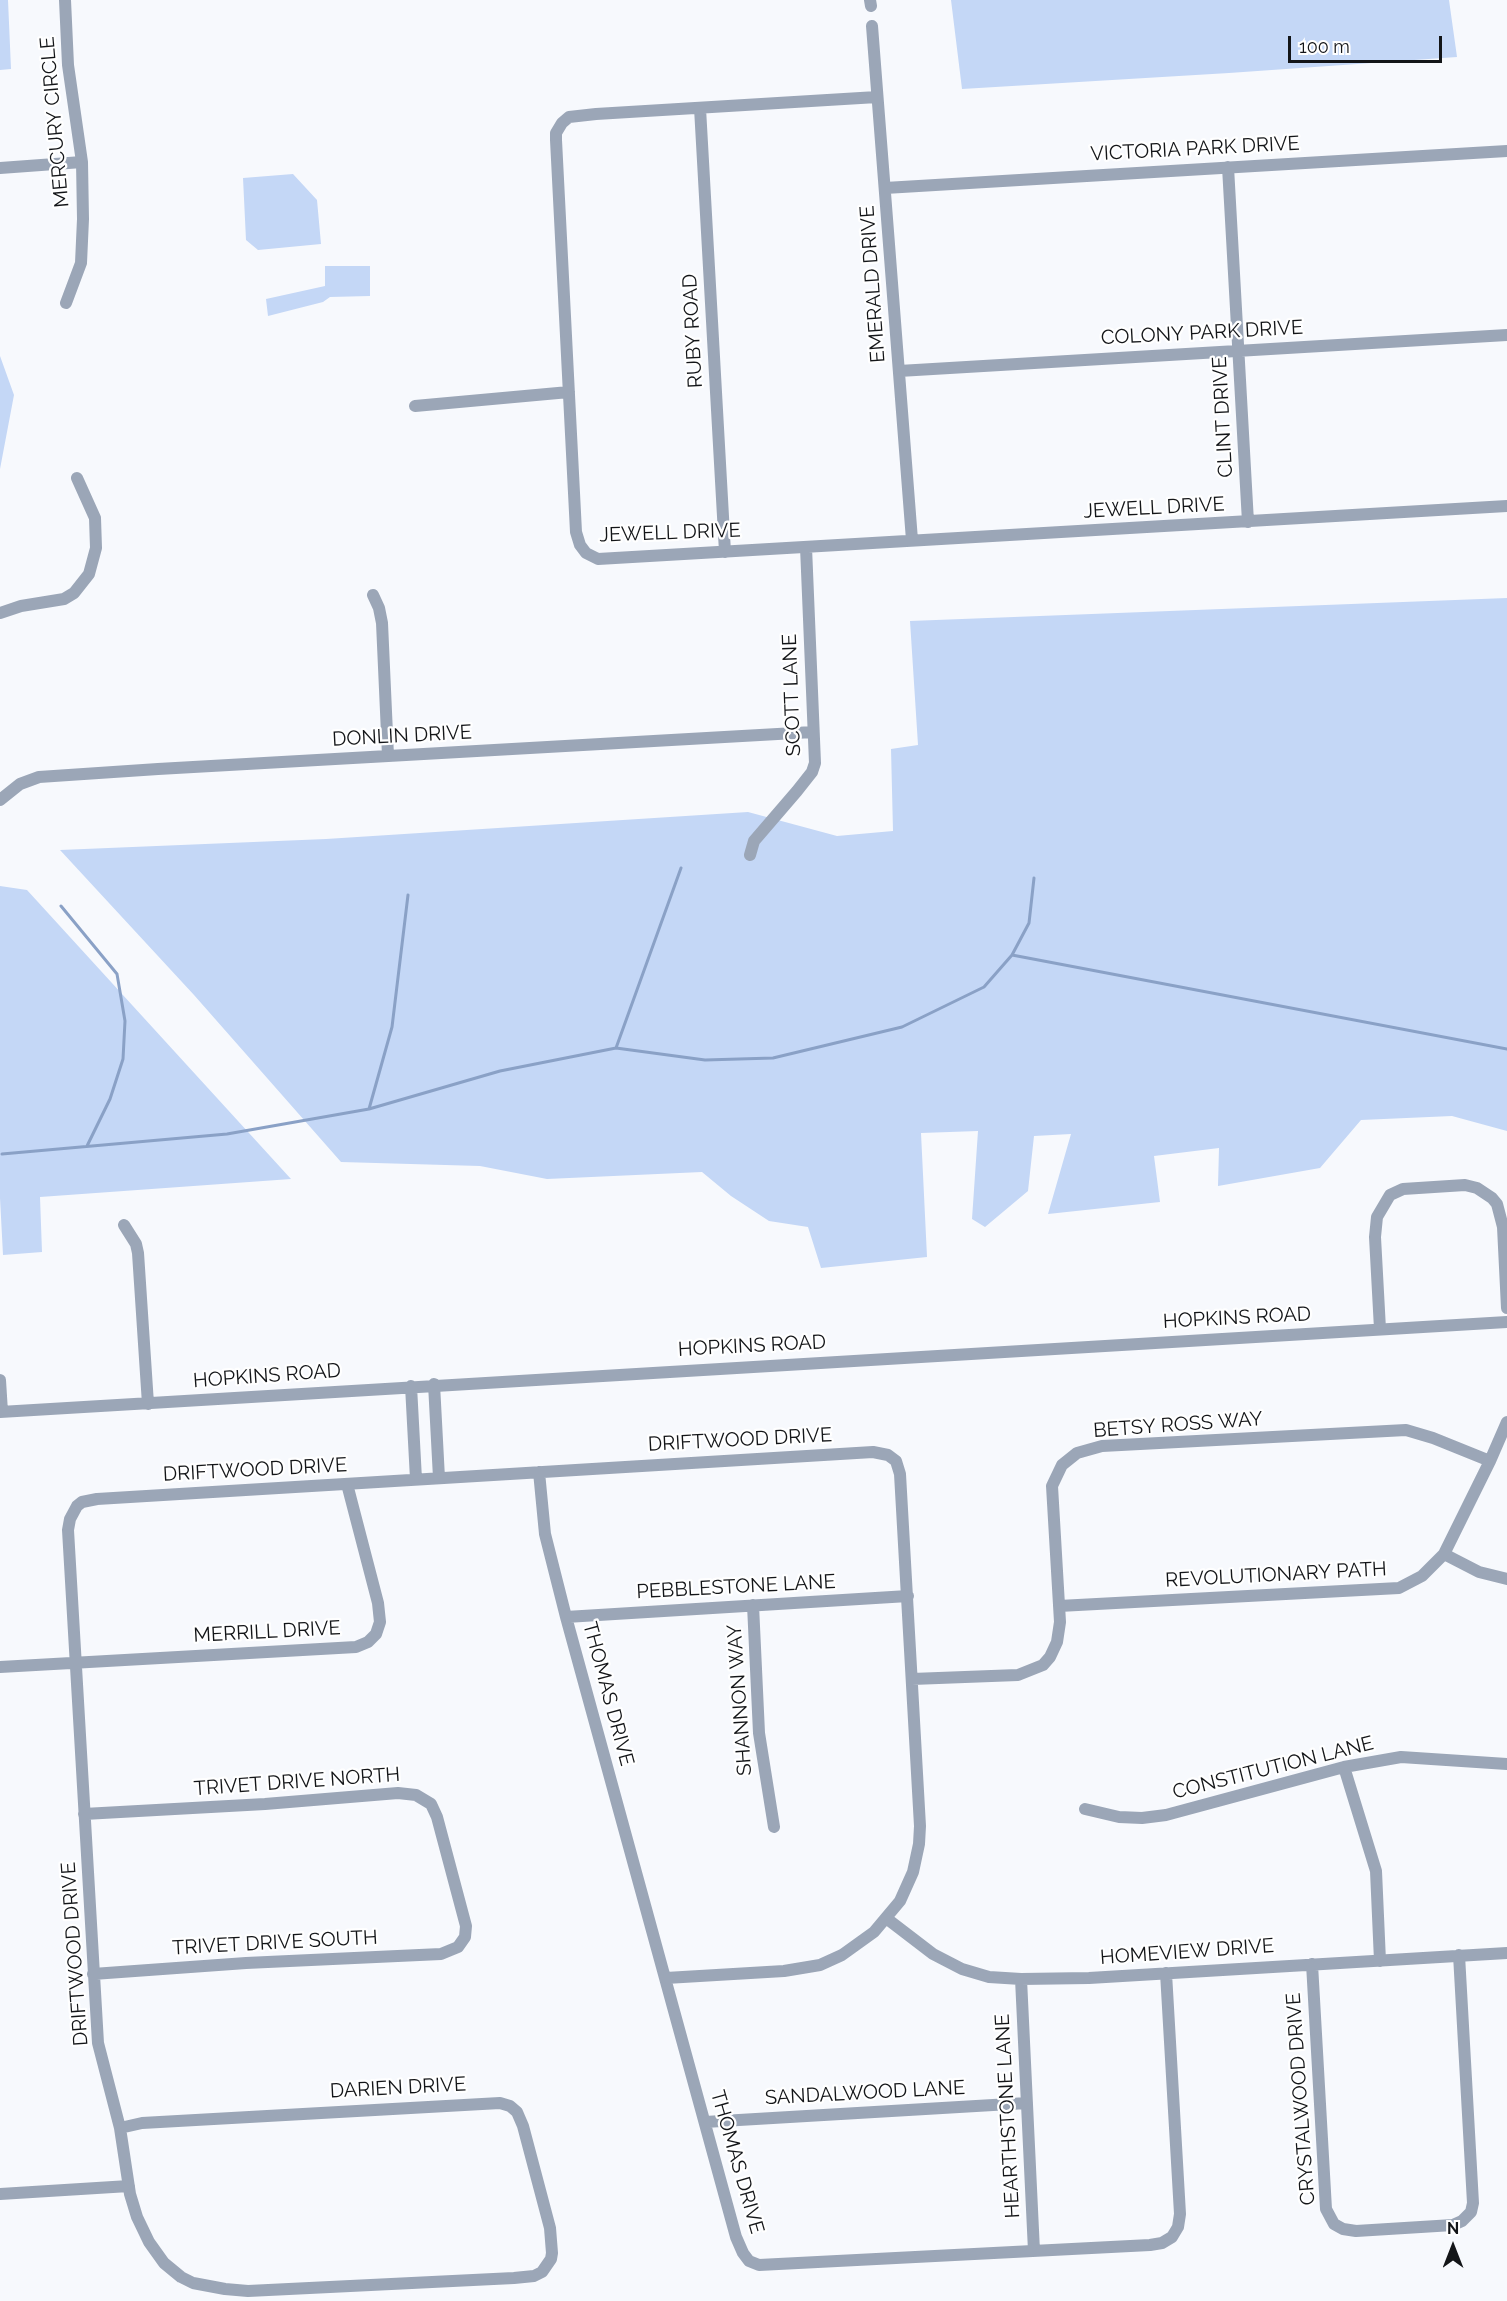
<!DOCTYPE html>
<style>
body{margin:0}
#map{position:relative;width:1507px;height:2301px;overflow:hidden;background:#f7f9fd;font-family:Raleway,sans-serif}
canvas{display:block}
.north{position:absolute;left:1423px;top:2217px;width:60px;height:60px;-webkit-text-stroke:4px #fff;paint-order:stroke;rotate:0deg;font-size:16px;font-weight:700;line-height:24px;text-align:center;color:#131518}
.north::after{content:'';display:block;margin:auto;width:21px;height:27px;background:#131518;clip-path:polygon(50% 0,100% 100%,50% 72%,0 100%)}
.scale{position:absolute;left:1288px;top:36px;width:154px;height:27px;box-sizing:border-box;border:3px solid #131518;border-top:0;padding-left:8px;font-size:18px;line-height:21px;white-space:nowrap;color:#131518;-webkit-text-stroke:4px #fff;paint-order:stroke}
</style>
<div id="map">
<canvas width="1507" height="2301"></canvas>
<div class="north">N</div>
<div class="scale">100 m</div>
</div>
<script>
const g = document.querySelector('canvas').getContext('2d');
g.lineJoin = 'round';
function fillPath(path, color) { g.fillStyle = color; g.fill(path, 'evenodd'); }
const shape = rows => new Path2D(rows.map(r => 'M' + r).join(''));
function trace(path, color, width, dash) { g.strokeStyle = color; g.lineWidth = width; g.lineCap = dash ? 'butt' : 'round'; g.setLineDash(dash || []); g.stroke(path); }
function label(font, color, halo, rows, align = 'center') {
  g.font = font + ' Raleway,sans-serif'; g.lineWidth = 4.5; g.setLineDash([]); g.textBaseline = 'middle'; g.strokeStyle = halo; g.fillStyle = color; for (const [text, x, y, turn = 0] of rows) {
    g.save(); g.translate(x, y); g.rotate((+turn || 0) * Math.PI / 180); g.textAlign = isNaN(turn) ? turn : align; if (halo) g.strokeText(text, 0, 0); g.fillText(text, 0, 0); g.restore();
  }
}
fillPath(shape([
 [0,0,8,0,11,69,0,70],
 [951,0,1449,0,1457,57,1229,73,962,89],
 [293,174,317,200,321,244,258,250,246,240,243,178],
 [325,266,370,266,370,296,330,297,323,302,268,316,266,299,325,286],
 [0,356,14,395,0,469],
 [1507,598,1507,1131,1452,1116,1361,1120,1320,1168,1218,1186,1219,1148,1154,1156,1160,1202,1048,1214,1071,1134,1034,1136,1028,1191,985,1227,972,1219,978,1131,921,1133,927,1257,821,1268,808,1227,769,1221,731,1196,702,1172,547,1179,480,1166,341,1162,194,995,60,850,326,839,748,812,837,836,893,831,891,749,918,745,910,621],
 [0,886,27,890,291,1179,40,1197,42,1252,3,1255,0,1198]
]), '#c4d7f6');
trace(shape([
 [61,906,117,974,125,1021,123,1059,110,1099,87,1146],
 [1012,955,1029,923,1034,878],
 [616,1048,681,868],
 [369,1109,392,1027,408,895],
 [2,1154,227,1134,369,1109,500,1071,616,1048,705,1060,773,1058,902,1027,984,987,1012,955,1507,1049]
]), '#8aa1c6', 3);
trace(shape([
 [65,0,68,65,82,162,83,219,81,263,66,303],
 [870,0,871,6],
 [872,26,912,540],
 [877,97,596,114,569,117,562,123,556,133,556,140,576,532,580,545,586,553,598,559,1507,506],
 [700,108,725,552],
 [1228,167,1248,522],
 [0,168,82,162],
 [885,188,1507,151],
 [899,371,1507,335],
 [415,406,569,392],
 [373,595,379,608,382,623,388,756],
 [0,613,21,606,64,599,74,593,89,574,96,548,95,518,77,478],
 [0,800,20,784,39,777,158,769,813,732],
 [750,855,754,841,797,791,812,772,815,763,806,547],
 [124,1225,136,1244,138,1253,148,1404],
 [1380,1329,1375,1237,1377,1217,1390,1195,1403,1189,1465,1185,1477,1188,1492,1198,1497,1204,1503,1227,1507,1308],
 [0,1380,2,1412],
 [434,1384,439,1478],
 [411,1386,416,1479],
 [0,1412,1507,1322],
 [539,1472,545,1534,566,1617,736,2237,743,2253,749,2261,759,2265,1150,2245,1162,2243,1172,2237,1178,2227,1180,2214,1166,1973],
 [1444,1554,1479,1572,1507,1579],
 [753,1605,759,1733,774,1827],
 [1059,1606,1399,1588,1422,1576,1444,1554,1490,1461,1507,1422],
 [566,1617,908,1596],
 [0,1667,356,1647,368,1642,376,1634,380,1622,378,1603,347,1484],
 [912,1679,1018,1675,1043,1665,1050,1657,1057,1642,1060,1622,1052,1486,1062,1465,1077,1453,1102,1446,1406,1430,1433,1438,1490,1461],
 [1344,1767,1376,1871,1380,1961],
 [1085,1809,1119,1817,1142,1818,1166,1815,1344,1767,1401,1757,1507,1764],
 [84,1814,265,1804,398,1793,416,1795,431,1804,437,1817,466,1926,465,1937,458,1947,441,1954,246,1963,93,1974],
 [886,1918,933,1954,962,1969,989,1977,1021,1979,1089,1978,1507,1953],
 [1312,1964,1326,2209,1334,2224,1343,2229,1356,2231,1453,2225,1462,2221,1471,2212,1473,2203,1459,1955],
 [1021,1979,1034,2251],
 [705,2122,1027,2103],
 [120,2128,142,2123,500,2103,510,2106,517,2112,523,2126,550,2228,552,2253,551,2259,542,2272,534,2276,514,2278,248,2291,225,2289,193,2283,181,2277,164,2263,149,2242,137,2217,130,2194,120,2128,98,2043,68,1530,70,1519,77,1506,82,1502,97,1499,873,1452,888,1455,896,1461,900,1474,920,1826,919,1844,913,1872,900,1901,874,1932,842,1955,820,1965,784,1971,666,1978],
 [0,2194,129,2186]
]), '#9ba6b7', 12);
label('20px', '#131518', '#fff', [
 ["MERCURY CIRCLE",55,122,-95],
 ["VICTORIA PARK DRIVE",1195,149,-3],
 ["EMERALD DRIVE",873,284,-94],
 ["RUBY ROAD",693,331,-93],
 ["COLONY PARK DRIVE",1202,333,-3],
 ["CLINT DRIVE",1223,417,-93],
 ["JEWELL DRIVE",1154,508,-3],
 ["JEWELL DRIVE",670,533,-2],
 ["SCOTT LANE",792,695,-92],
 ["DONLIN DRIVE",402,736,-3],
 ["HOPKINS ROAD",1237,1318,-3],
 ["HOPKINS ROAD",752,1346,-3],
 ["HOPKINS ROAD",267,1376,-4],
 ["BETSY ROSS WAY",1178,1425,-4],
 ["DRIFTWOOD DRIVE",740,1440,-3],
 ["DRIFTWOOD DRIVE",255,1470,-3],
 ["REVOLUTIONARY PATH",1276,1575,-3],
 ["PEBBLESTONE LANE",736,1587,-3],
 ["MERRILL DRIVE",267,1632,-3],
 ["THOMAS DRIVE",608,1694,75],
 ["SHANNON WAY",740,1700,-94],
 ["CONSTITUTION LANE",1273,1768,-14],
 ["TRIVET DRIVE NORTH",297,1782,-4],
 ["TRIVET DRIVE SOUTH",275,1943,-3],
 ["HOMEVIEW DRIVE",1187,1952,-4],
 ["DRIFTWOOD DRIVE",75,1954,-94],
 ["DARIEN DRIVE",398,2088,-3],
 ["SANDALWOOD LANE",865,2093,-3],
 ["CRYSTALWOOD DRIVE",1301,2099,-94],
 ["HEARTHSTONE LANE",1008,2116,-93],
 ["THOMAS DRIVE",737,2162,74]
]);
</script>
